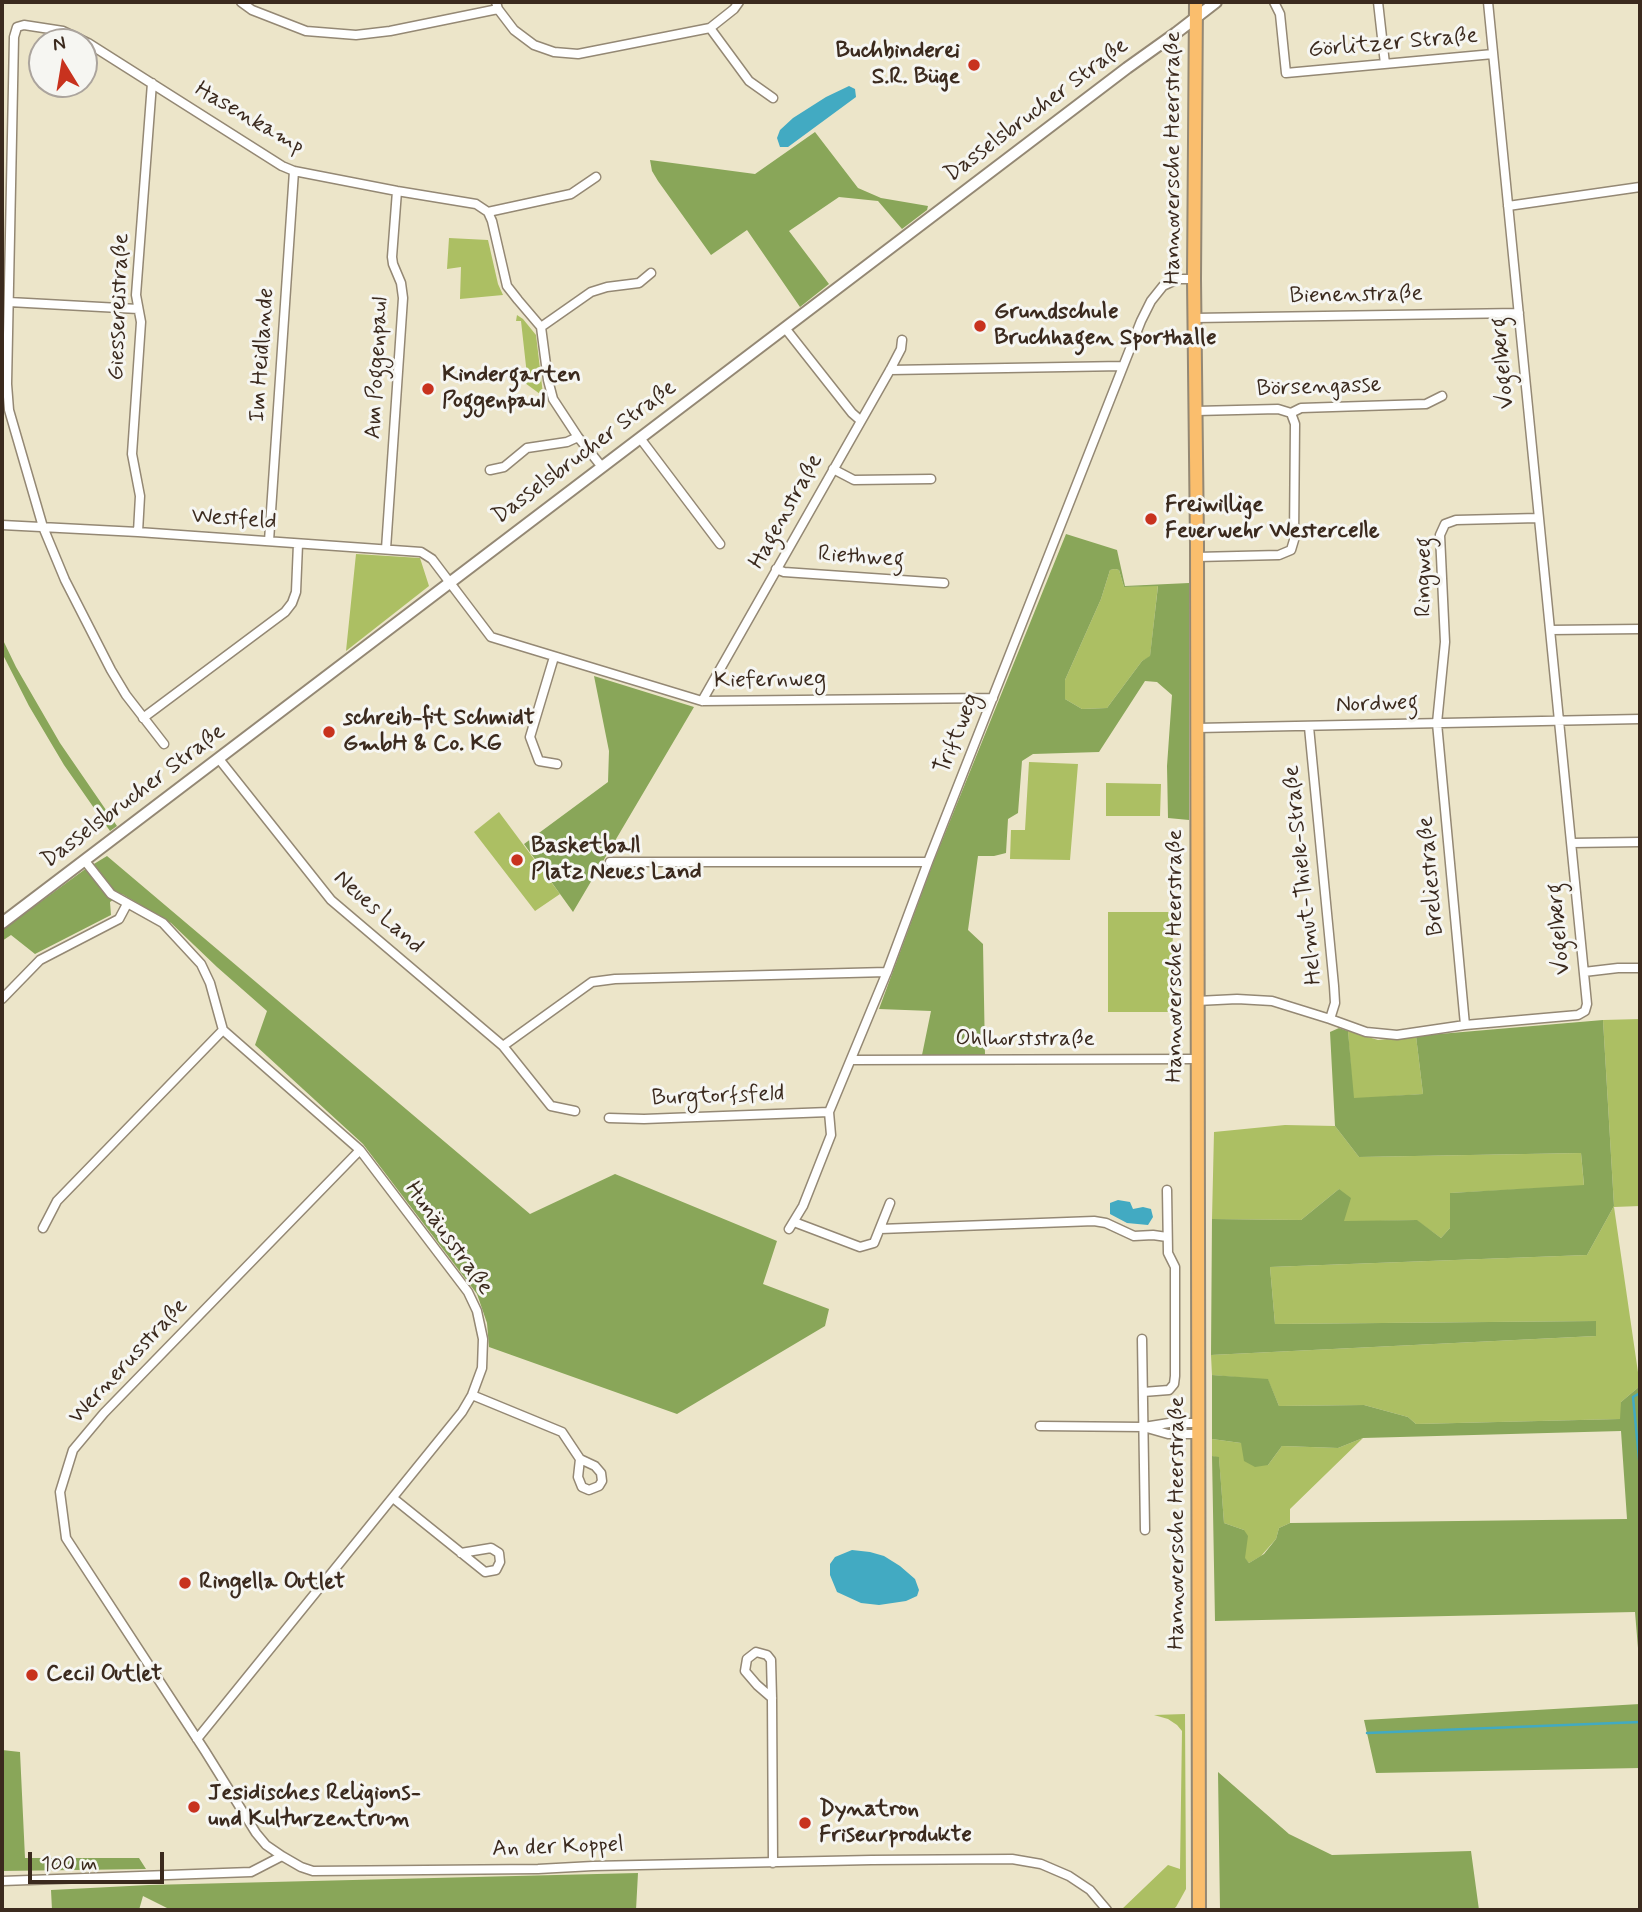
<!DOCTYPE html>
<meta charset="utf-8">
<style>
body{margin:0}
#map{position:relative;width:1642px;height:1912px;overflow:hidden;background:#ece5c9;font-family:Mynerve,sans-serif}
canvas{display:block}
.frame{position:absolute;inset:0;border:4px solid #3b2a1e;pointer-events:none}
.north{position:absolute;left:28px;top:28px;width:70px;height:70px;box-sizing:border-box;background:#f6f6f2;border:2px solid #aba49d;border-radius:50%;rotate:349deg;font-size:19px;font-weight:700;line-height:28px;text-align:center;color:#3b2a1e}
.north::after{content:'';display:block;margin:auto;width:24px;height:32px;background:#c8321e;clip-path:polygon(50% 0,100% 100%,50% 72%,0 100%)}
.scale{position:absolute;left:28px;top:1852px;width:136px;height:32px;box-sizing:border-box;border:4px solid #3b2a1e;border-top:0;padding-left:9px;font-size:21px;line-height:24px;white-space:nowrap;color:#3b2a1e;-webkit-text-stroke:5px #f6f6f2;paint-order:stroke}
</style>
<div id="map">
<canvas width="1642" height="1912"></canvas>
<div class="frame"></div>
<div class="north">N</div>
<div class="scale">100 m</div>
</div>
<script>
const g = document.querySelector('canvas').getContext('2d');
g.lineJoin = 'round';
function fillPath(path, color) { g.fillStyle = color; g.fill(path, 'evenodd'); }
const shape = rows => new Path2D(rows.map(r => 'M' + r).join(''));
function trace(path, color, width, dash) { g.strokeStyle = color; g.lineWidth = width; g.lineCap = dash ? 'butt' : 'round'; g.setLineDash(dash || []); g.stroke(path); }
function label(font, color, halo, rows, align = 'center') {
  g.font = font + ' Mynerve,sans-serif'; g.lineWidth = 6; g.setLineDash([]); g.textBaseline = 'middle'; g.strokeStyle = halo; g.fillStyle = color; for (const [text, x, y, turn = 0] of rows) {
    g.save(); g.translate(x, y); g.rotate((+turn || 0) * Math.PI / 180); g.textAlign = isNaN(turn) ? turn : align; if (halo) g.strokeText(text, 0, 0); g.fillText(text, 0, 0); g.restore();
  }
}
fillPath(shape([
 [449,238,488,240,498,284,503,295,460,299,461,267,447,269],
 [517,315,523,319,536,335,543,394,540,394,525,383,531,381,530,375,527,375,521,321,516,321],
 [356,554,420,558,429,586,346,651],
 [1115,569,1119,570,1124,587,1158,585,1150,657,1142,661,1107,708,1082,709,1065,699,1065,680,1101,599,1110,570],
 [1029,762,1078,764,1070,860,1010,859,1011,830,1025,830],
 [1106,783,1161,784,1160,816,1106,816],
 [499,812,560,894,535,911,474,832],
 [1108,912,1173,912,1172,1012,1108,1012],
 [1640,1019,1640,1206,1614,1207,1640,1386,1621,1402,1621,1419,1416,1424,1408,1417,1364,1405,1279,1406,1268,1380,1212,1375,1211,1355,1596,1336,1595,1321,1275,1324,1270,1267,1587,1255,1614,1206,1603,1020],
 [1348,1031,1378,1040,1416,1036,1423,1094,1353,1099],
 [1285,1125,1335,1126,1359,1157,1581,1153,1584,1186,1450,1193,1450,1228,1441,1238,1416,1220,1344,1222,1339,1189,1301,1220,1212,1219,1214,1132],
 [1363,1438,1290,1509,1290,1523,1279,1528,1276,1539,1261,1556,1249,1563,1245,1559,1244,1530,1224,1523,1219,1458,1212,1456,1212,1439,1241,1443,1268,1465,1282,1446,1338,1448],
 [1185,1714,1186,1889,1176,1907,1172,1910,1121,1910,1168,1865,1180,1869,1182,1731,1177,1725,1168,1719,1154,1715]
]), '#acbf63');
fillPath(shape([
 [815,132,858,188,881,198,928,206,927,210,902,229,878,201,839,197,789,231,829,284,800,307,747,230,711,255,658,181,652,171,650,160,755,174],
 [1066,534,1117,550,1125,586,1189,583,1189,820,1168,818,1167,766,1172,695,1157,682,1145,681,1099,752,1033,754,1022,761,1018,813,1008,819,1006,853,994,856,978,856,968,930,983,944,985,1055,922,1055,931,1011,879,1009,933,863],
 [1115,569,1119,570,1124,587,1158,586,1150,656,1142,661,1107,708,1082,709,1065,699,1065,680,1101,599,1110,570],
 [2,638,16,667,60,743,117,826,110,831,64,765,29,706,2,653],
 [594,676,694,707,573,912,524,844,608,782,609,751],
 [107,856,530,1214,615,1174,777,1241,763,1284,829,1309,825,1326,677,1414,489,1347,487,1323,477,1294,363,1144,255,1045,267,1011,217,967,171,923,122,894,110,902,111,915,35,954,11,935,2,941,2,930,84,870],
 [1603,1020,1614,1206,1587,1255,1270,1267,1275,1324,1596,1321,1596,1336,1211,1355,1212,1219,1301,1220,1339,1189,1351,1198,1344,1221,1417,1220,1441,1238,1450,1228,1450,1193,1584,1185,1581,1153,1359,1157,1335,1126,1330,1032,1339,1028,1348,1031,1354,1098,1423,1094,1416,1036],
 [1212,1375,1268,1379,1279,1406,1364,1405,1408,1417,1416,1424,1620,1419,1621,1402,1640,1386,1640,1672,1635,1612,1215,1621,1212,1456,1219,1457,1224,1523,1244,1530,1248,1536,1245,1558,1249,1563,1264,1554,1276,1539,1279,1528,1290,1523,1627,1519,1621,1431,1363,1438,1338,1448,1282,1446,1268,1465,1255,1467,1244,1461,1241,1443,1212,1439],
 [1640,1704,1640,1768,1376,1773,1364,1720],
 [2,1750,20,1752,25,1858,139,1858,146,1869,2,1871],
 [1218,1772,1289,1834,1332,1855,1471,1851,1479,1910,1220,1910],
 [638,1873,636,1910,171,1910,143,1896,139,1910,52,1910,51,1890,149,1885]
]), '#89a659');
fillPath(shape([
 [849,86,855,89,856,97,788,147,780,147,777,138,780,130,793,118,826,97],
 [1118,1200,1130,1202,1133,1209,1143,1207,1151,1209,1153,1217,1148,1225,1127,1223,1110,1214,1110,1203],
 [852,1550,870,1552,884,1556,900,1566,915,1579,919,1590,917,1596,906,1601,879,1605,861,1603,837,1592,830,1575,830,1564,835,1557]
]), '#42aac2');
trace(shape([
 [1640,1393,1633,1397,1640,1469],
 [1367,1733,1640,1722]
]), '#42aac2', 2.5);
const minor = shape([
 [241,2,252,10,306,31,356,35,390,31,498,9],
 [496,2,498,9,514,30,534,45,554,52,578,54,710,28,734,9,739,2],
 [1274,2,1280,14,1286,73,1493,54],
 [1378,2,1385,64],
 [710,28,749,81,773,98],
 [1508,206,1640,187],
 [488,212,492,221,507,286,518,300,541,327,548,380,553,399,578,437,602,467],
 [9,302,138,309],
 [1194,318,1519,313],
 [541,327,591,292,607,287,639,283,651,273],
 [785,328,852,413,860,420],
 [890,370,1123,366],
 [1196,411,1278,409,1291,413,1301,408,1426,404,1442,396],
 [640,438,720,544],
 [833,469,854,480,931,479],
 [490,470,504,467,527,448,567,442,578,437],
 [2,525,138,532,421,552,432,559,491,637,702,701,993,698],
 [138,532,140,496,132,454,141,322,136,295,152,83],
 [269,541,294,171],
 [386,549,403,298,401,283,393,264,392,257,397,191],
 [1197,557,1279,555,1291,550,1294,540,1295,424,1291,413],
 [776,569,784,572,944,583],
 [1550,630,1640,629],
 [554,657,530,737,539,761,557,764],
 [702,701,890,370,901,349,902,340],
 [143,718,285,612,292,603,296,592,298,544],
 [1309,727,1334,986,1335,1003,1330,1019],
 [1197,728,1640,719],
 [164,744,126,695,111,670,65,580,43,527,9,410,7,384,14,37,17,27,24,25,63,31,88,43,282,166,294,171,397,191,476,204,488,212,571,194,596,177],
 [219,759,331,900,503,1046,592,982,615,979,887,972],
 [1572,843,1640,842],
 [85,861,111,894,163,923,201,964,210,983,223,1030,360,1150,468,1292,477,1311,483,1339,482,1368,472,1395,462,1412,197,1739],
 [610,862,928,862],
 [1584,972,1618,968,1640,968],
 [2,999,40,960,119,919,127,904],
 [1197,1001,1237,999,1272,1001,1330,1019,1366,1032,1397,1035,1465,1025,1578,1015,1585,1011,1587,1004,1488,2],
 [1465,1025,1437,723,1445,642,1440,535,1445,524,1456,520,1538,518],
 [503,1046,551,1106,575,1111],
 [852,1060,1197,1059],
 [609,1118,644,1119,829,1112],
 [794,1222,860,1247,874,1243,890,1203],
 [43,1228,57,1201,223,1030],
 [789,1229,803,1206,831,1135,829,1112,887,972,928,862,1141,321,1151,301,1163,286,1178,279,1194,279],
 [880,1229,1094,1221,1106,1223,1134,1236,1153,1235,1167,1237],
 [1142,1339,1145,1530],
 [1143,1392,1169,1390,1174,1384,1175,1376,1175,1267,1168,1253,1167,1190],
 [472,1395,562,1432,580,1459,595,1466,601,1473,602,1481,599,1486,589,1490,582,1487,578,1477,580,1459],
 [1040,1426,1144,1427,1169,1423,1198,1423],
 [1147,1428,1168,1434,1199,1434],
 [393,1498,485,1572,496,1570,500,1562,499,1553,491,1548,461,1553],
 [772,1698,757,1685,745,1671,747,1659,756,1652,767,1655,771,1660,772,1698,773,1863],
 [282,1856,266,1845,256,1833,205,1751,66,1538,60,1492,73,1450,104,1413,360,1150],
 [2,1881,251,1872,282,1856,301,1867,313,1871,538,1869,593,1866,871,1860,1012,1859,1041,1864,1069,1876,1090,1890,1107,1910]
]);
const tertiary = shape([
 [2,923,1127,68,1176,33,1216,2]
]);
const primary = shape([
 [1196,2,1194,279,1197,544,1199,1910]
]);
trace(minor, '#948874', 11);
trace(tertiary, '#948874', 14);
trace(primary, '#948874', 16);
trace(minor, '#fff', 8);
trace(tertiary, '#fff', 10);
trace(primary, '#fabe6d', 12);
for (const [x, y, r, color] of [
 [974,65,7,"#c8321e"],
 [980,326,7,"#c8321e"],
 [428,389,7,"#c8321e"],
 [1151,519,7,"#c8321e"],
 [329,732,7,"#c8321e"],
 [517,860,7,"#c8321e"],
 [185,1583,7,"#c8321e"],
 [32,1675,7,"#c8321e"],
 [194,1807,7,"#c8321e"],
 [805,1823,7,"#c8321e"]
]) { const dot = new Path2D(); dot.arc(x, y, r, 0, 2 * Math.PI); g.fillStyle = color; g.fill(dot); trace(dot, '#f6f6f2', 2.5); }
label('23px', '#3b2a1e', '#f6f6f2', [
 ["Görlitzer Straße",1393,44,-5],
 ["Dasselsbrucher Straße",1037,111,-37],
 ["Hasenkamp",249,119,30],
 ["Hannoversche Heerstraße",1174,158,-90],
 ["Bienenstraße",1356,296,-1],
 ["Giessereistraße",120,307,-88],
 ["Im Heidlande",263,355,-86],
 ["Vogelberg",1504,363,-95],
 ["Am Poggenpaul",378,368,-87],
 ["Börsengasse",1319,388,-2],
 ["Dasselsbrucher Straße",585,453,-37],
 ["Hagenstraße",787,512,-61],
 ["Westfeld",234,520,4],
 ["Riethweg",861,558,4],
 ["Ringweg",1425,577,-90],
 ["Kiefernweg",770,681,-1],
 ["Nordweg",1377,705,-2],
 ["Triftweg",958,734,-68],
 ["Dasselsbrucher Straße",134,797,-37],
 ["Helmut-Thiele-Straße",1304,875,-96],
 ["Breliestraße",1432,876,-95],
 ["Neues Land",378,913,42],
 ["Vogelberg",1560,929,-95],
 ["Hannoversche Heerstraße",1176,956,-90],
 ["Ohlhorststraße",1025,1040],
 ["Burgtorfsfeld",718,1097,-2],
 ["Hunäusstraße",448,1239,54],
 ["Wernerusstraße",129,1362,-47],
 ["Hannoversche Heerstraße",1178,1523,-90],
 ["An der Koppel",558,1848,-2]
]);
label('bold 23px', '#3b2a1e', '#f6f6f2', [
 ["Buchbinderei",960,52,"right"],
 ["S.R. Büge",960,78,"right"],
 ["Grundschule",994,313],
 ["Bruchhagen Sporthalle",994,339],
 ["Kindergarten",442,376],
 ["Poggenpaul",442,402],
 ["Freiwillige",1165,506],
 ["Feuerwehr Westercelle",1165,532],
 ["schreib-fit Schmidt",343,719],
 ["GmbH & Co. KG",343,745],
 ["Basketball",531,847],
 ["Platz Neues Land",531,873],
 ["Ringella Outlet",199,1583],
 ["Cecil Outlet",46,1675],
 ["Jesidisches Religions-",208,1794],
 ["und Kulturzentrum",208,1820],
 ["Dynatron",819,1810],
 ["Friseurprodukte",819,1836]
], 'left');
</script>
